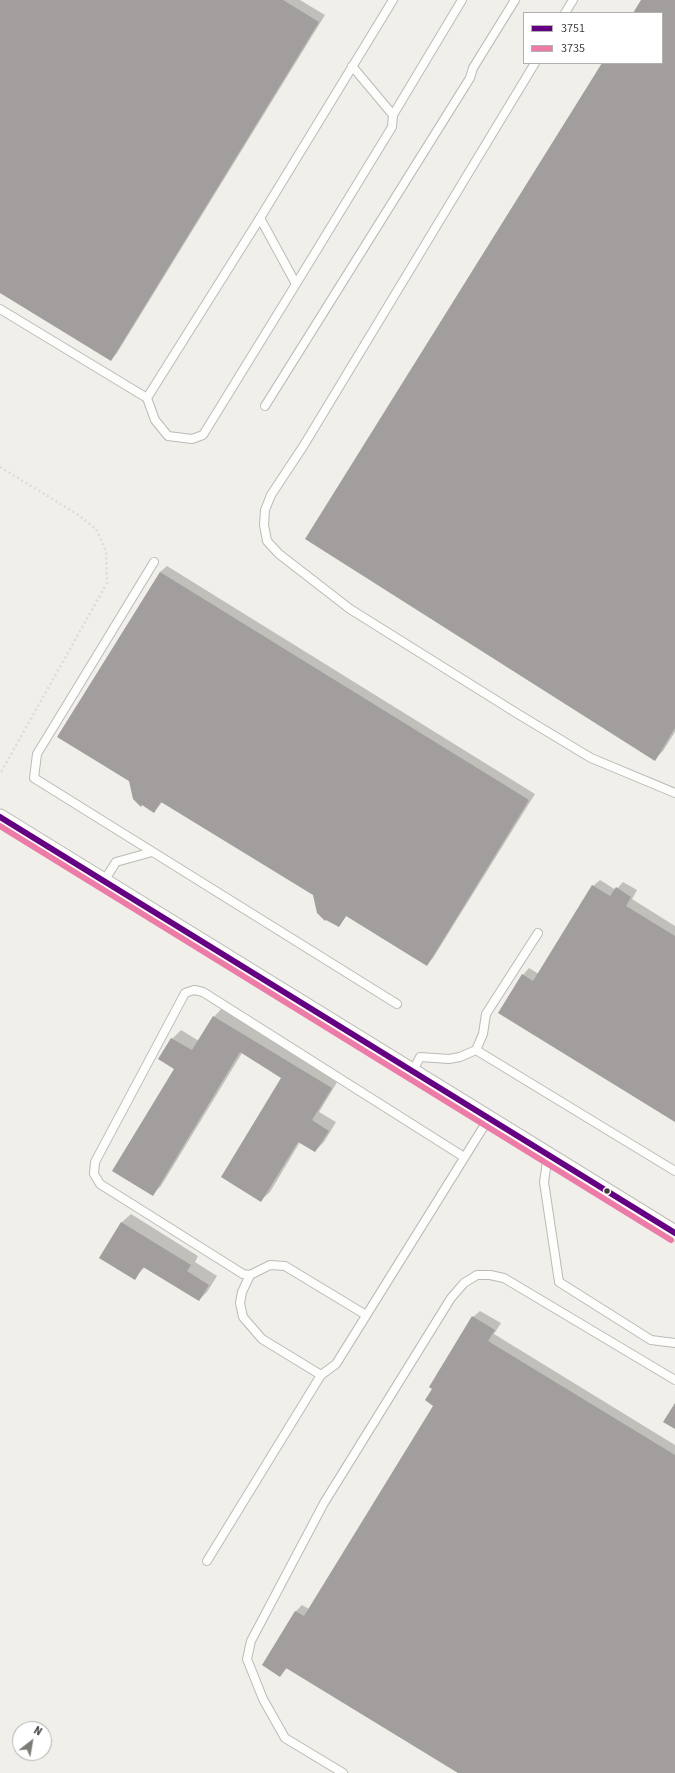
<!DOCTYPE html>
<style>
body{margin:0}
#map{position:relative;width:675px;height:1773px;overflow:hidden;background:#f0efe9;font-family:"Source Sans 3",sans-serif}
canvas{display:block}
.legend{position:absolute;left:523px;top:12px;width:140px;height:52px;box-sizing:border-box;background:#fff;border:1px solid #b2b1b0;margin:0;padding:5px 7px;list-style:none;font-size:12px;color:#3e3d39}
.legend li{display:flex;align-items:center;gap:8px;height:20px}
.legend b{width:20px;border:1px solid #b2b1b0}
.north{position:absolute;left:12px;top:1721px;width:40px;height:40px;box-sizing:border-box;background:#fff;border:1px solid #b2b1b0;border-radius:50%;rotate:31deg;font-size:11px;font-weight:700;line-height:16px;text-align:center;color:#3e3d39}
.north::after{content:'';display:block;margin:auto;width:14px;height:18px;background:#7c7b77;clip-path:polygon(50% 0,100% 100%,50% 72%,0 100%)}
</style>
<div id="map">
<canvas width="675" height="1773"></canvas>
<ul class="legend">
<li><b style="height:5px;background:#640082"></b>3751</li>
<li><b style="height:5px;background:#ec7ba8"></b>3735</li>
</ul>
<div class="north">N</div>
</div>
<script>
const g = document.querySelector('canvas').getContext('2d');
g.lineJoin = 'round';
function fillPath(path, color) { g.fillStyle = color; g.fill(path, 'evenodd'); }
const shape = rows => new Path2D(rows.map(r => 'M' + r).join(''));
function trace(path, color, width, dash) { g.strokeStyle = color; g.lineWidth = width; g.lineCap = dash ? 'butt' : 'round'; g.setLineDash(dash || []); g.stroke(path); }
fillPath(shape([
 [0,0,300,0,325,15,117,353,111,360,0,292],
 [642,0,675,0,675,732,663,751,655,759,603,63,662,63,662,13,634,13],
 [167,566,535,794,433,958,427,965,347,915,339,926,326,918,314,895,163,801,154,812,129,781,59,737,160,572],
 [600,880,616,890,623,882,637,890,632,899,675,926,675,1121,523,975,529,968,539,974,593,886],
 [222,1008,339,1079,319,1112,336,1122,324,1142,315,1151,300,1142,270,1192,261,1200,283,1078,242,1053,161,1186,153,1194,176,1069,160,1059,172,1039,181,1030,199,1041,214,1017],
 [131,1214,198,1256,195,1262,217,1276,207,1292,199,1300,145,1267,134,1278,101,1257,122,1222],
 [480,1311,501,1323,494,1334,675,1445,675,1773,459,1773,288,1667,280,1676,263,1665,296,1611,302,1605,309,1609,435,1405,473,1317]
]), '#0003');
fillPath(shape([
 [0,0,283,0,319,22,111,361,0,293],
 [641,0,675,0,675,728,655,761,305,539,602,63,662,63,662,13,633,13],
 [160,572,529,800,427,966,346,916,339,927,326,920,325,921,317,913,313,895,161,802,154,813,142,805,141,807,133,799,129,781,57,737],
 [592,885,610,896,616,887,631,897,626,906,675,936,675,1122,498,1013,522,974,533,981],
 [213,1016,332,1088,312,1120,329,1131,315,1152,298,1142,261,1202,221,1177,281,1078,240,1052,153,1196,112,1171,174,1069,158,1059,171,1038,192,1050],
 [121,1222,191,1265,187,1271,209,1285,199,1301,143,1267,135,1280,99,1258],
 [472,1316,495,1330,488,1341,675,1455,675,1773,458,1773,286,1668,280,1677,262,1665,295,1611,304,1616,433,1406,425,1400,432,1389,429,1387],
 [675,1403,675,1429,663,1422]
]), '#a19e9d');
const lane = shape([
 [565,13,573,0],
 [535,63,304,445,271,495,265,510,264,525,267,541,279,554,350,609,518,714,591,758,675,793],
 [393,115,462,0],
 [296,284,392,127,393,115,352,66],
 [0,309,147,398,155,420,168,436,192,439,203,435,296,284,260,218],
 [147,398,260,218,393,0],
 [265,406,470,78,473,68,515,0],
 [154,562,37,754,34,778,397,1004],
 [104,881,116,862,152,852],
 [476,1050,483,1034,486,1014,538,933],
 [413,1071,420,1057,449,1059,460,1057,476,1050,675,1171],
 [548,1155,544,1182,559,1282,651,1340,675,1343],
 [250,1275,242,1292,240,1303,243,1317,262,1339,321,1375],
 [366,1315,285,1266,270,1265,250,1275,243,1274,100,1184,94,1174,95,1162,185,993,194,990,203,992,464,1157],
 [207,1561,321,1375,336,1364,489,1118],
 [343,1773,285,1738,263,1699,247,1659,251,1641,324,1503,451,1298,464,1283,477,1275,490,1275,504,1278,675,1380]
]);
const street = shape([
 [0,817,675,1233]
]);
trace(lane, '#bbbab6', 10);
trace(street, '#bbbab6', 17);
trace(shape([
 [0,467,77,514,96,529,106,551,107,583,0,774]
]), '#dcdbd9', 2.5, [2, 3]);
trace(lane, '#fdfdfc', 8);
trace(street, '#fdfdfc', 15);
trace(shape([
 [0,817,675,1233]
]), '#640082', 6);
trace(shape([
 [0,826,671,1240]
]), '#ec7ba8', 6);
for (const [x, y, r, color] of [
 [607,1191,3.5,"#3e3d39"]
]) { const dot = new Path2D(); dot.arc(x, y, r, 0, 2 * Math.PI); g.fillStyle = color; g.fill(dot); trace(dot, '#fff', 1.5); }
</script>
